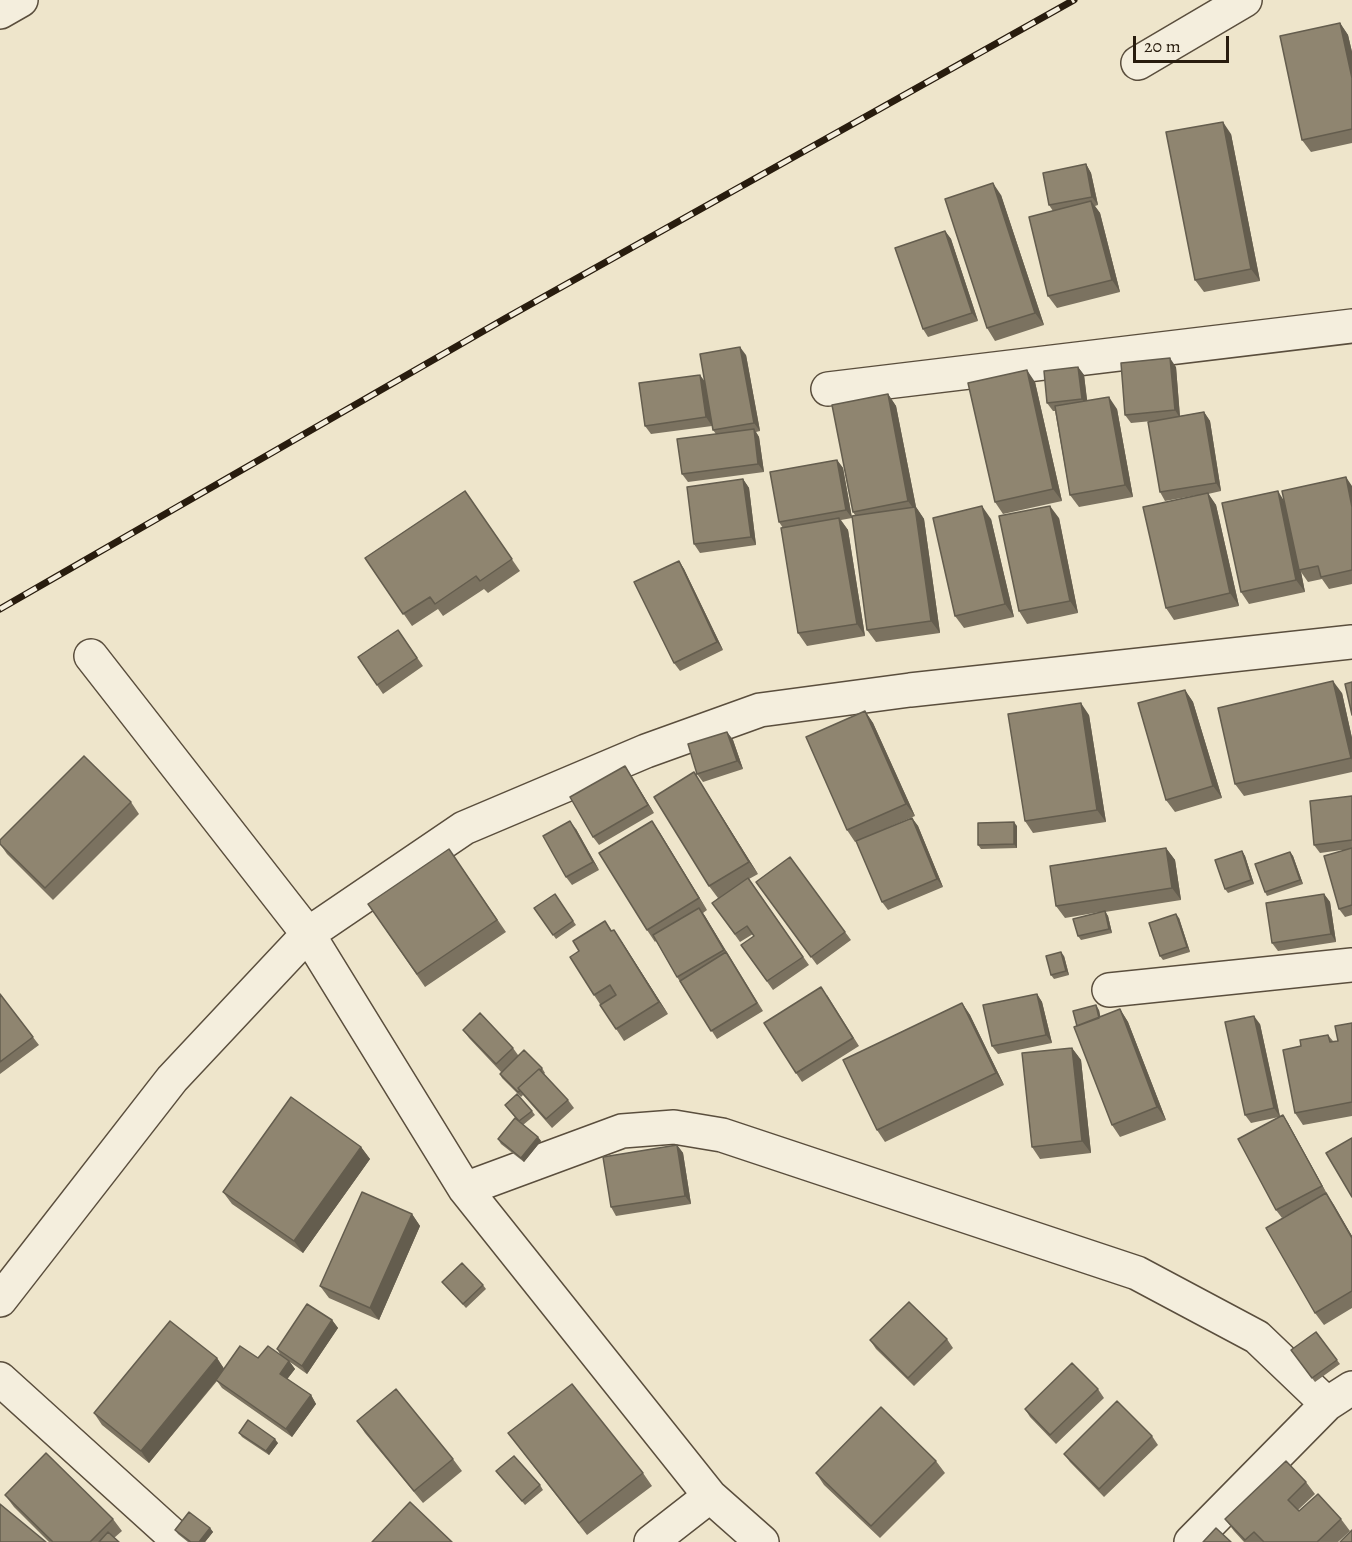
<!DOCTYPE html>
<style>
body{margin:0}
#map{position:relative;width:1352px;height:1542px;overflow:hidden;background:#eee5cb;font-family:Alegreya,serif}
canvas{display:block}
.scale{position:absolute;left:1133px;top:36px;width:96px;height:27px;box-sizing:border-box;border:3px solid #281c0e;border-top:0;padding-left:8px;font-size:18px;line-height:21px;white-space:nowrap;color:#281c0e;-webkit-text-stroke:4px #f4eedd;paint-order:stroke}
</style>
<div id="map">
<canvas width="1352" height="1542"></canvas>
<div class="scale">20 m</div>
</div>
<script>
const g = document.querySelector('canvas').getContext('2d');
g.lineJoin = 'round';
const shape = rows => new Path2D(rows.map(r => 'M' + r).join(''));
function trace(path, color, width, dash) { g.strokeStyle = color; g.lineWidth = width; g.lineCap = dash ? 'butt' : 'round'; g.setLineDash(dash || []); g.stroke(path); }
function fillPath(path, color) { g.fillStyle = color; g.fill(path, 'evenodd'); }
const minor = shape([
 [0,12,21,0],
 [1138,63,1245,0],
 [828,389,1352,326],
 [91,656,308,934,465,1189,710,1496],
 [1109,990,1352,965],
 [465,1189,622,1131,674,1127,722,1135,1137,1273,1257,1337,1327,1404],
 [0,1300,172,1079,308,934,464,828,646,751,760,710,910,690,1352,642],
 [0,1379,180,1542],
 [651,1542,710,1496,762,1542],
 [1191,1542,1327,1404,1352,1388]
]);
trace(minor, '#5a4e3d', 36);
trace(minor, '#f4eedd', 33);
const rail = shape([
 [0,609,506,318,1074,0]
]);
trace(rail, '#281c0e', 7);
trace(rail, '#f4eedd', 4.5, [14]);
fillPath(shape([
 [1340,23,1348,35,1352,52,1352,143,1311,152,1302,140],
 [1231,134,1260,281,1204,292,1195,280],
 [1086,164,1091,173,1098,205,1095,206,1100,213,1120,292,1057,308,1048,296,1053,211,1049,205],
 [1001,195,1044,325,995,341,987,328],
 [945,231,951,239,978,321,928,337,923,329],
 [746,355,760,431,756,432,759,437,764,472,688,482,682,474,716,434,713,430,710,411,712,426,651,434,645,426,704,380],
 [1078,367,1084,375,1087,401,1117,409,1133,497,1079,507,1070,495,1055,411,1053,411,1047,403],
 [1176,367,1180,416,1204,412,1210,421,1221,491,1208,494,1216,505,1239,606,1174,620,1166,608,1198,495,1165,501,1160,492,1152,421,1131,423,1125,415],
 [1035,382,1062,501,1003,514,995,502],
 [888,394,896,406,916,507,924,519,940,633,876,642,867,630,855,515,853,512],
 [837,460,843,468,852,518,841,520,848,530,865,636,807,646,798,633,783,528,779,522],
 [743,479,749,488,756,545,700,553,694,544],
 [1352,486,1352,584,1329,589,1322,579,1308,582,1301,572,1305,592,1249,604,1241,592,1284,500],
 [465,491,520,571,488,593,484,589,443,616,438,609,412,626,365,558],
 [1059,518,1078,613,1027,624,1019,611],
 [991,519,1014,617,964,628,955,616],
 [679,561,684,569,723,650,680,671,674,663],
 [398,630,423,666,383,694,358,657],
 [1185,690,1193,702,1222,798,1175,812,1166,800],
 [1342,693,1352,738,1352,772,1244,796,1235,784],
 [865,711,873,723,915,816,873,834,912,818,918,826,943,887,888,910,882,902,857,841,855,842,847,830],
 [1089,715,1106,822,1033,833,1025,821],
 [727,732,733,740,743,769,703,782,697,774],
 [625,766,654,813,599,845,593,837],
 [702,785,758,874,749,879,809,965,773,990,741,945,754,936,753,934,740,942,712,903,718,898,709,886],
 [1352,796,1352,915,1345,917,1339,909,1342,850,1320,853,1314,845],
 [131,802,139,814,53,900,7,854,0,844,0,840],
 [652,821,660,833,707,910,703,913,763,1011,717,1039,677,977,656,941,655,942,647,930],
 [1017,826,1017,848,981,849,978,845],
 [576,829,599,870,572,885,566,877],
 [1166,848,1175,860,1181,900,1105,912,1108,916,1112,933,1081,940,1078,936,1100,912,1065,918,1056,906],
 [449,849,506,932,425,987,368,904],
 [1242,851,1245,856,1254,884,1228,893,1225,889],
 [1290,852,1293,856,1303,884,1267,896,1265,892],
 [790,857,851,940,817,965,756,882],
 [555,894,576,925,556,939,534,908],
 [1324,894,1330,902,1336,942,1278,951,1272,943],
 [1179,918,1190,952,1163,960,1160,956],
 [605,921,612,931,622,942,668,1014,624,1041,594,995,579,951],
 [1064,956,1069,975,1054,979,1051,975],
 [0,994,39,1045,0,1074],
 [1037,994,1042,1002,1052,1043,998,1054,992,1046],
 [827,995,859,1046,802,1082,796,1073],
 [962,1003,970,1015,1004,1085,885,1142,877,1130],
 [1120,1009,1128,1022,1166,1120,1120,1137,1112,1125,1077,1026,1099,1010,1100,1017],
 [1352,1023,1352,1116,1303,1125,1295,1113,1328,1035,1333,1041,1338,1041],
 [1260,1024,1280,1116,1283,1115,1288,1123,1327,1194,1326,1194,1352,1236,1352,1308,1324,1325,1315,1313,1297,1210,1282,1218,1276,1210,1279,1117,1251,1123,1245,1115],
 [463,1030,513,1048,518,1055,542,1068,545,1073,544,1074,568,1100,574,1108,552,1128,523,1095,521,1097,502,1078,500,1074,501,1072,469,1038],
 [1072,1048,1081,1060,1091,1153,1040,1159,1032,1147],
 [505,1105,532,1111,535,1115,523,1125,538,1137,541,1141,524,1162,501,1144,498,1139,520,1123],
 [677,1145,683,1153,691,1204,616,1216,611,1207],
 [361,1147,370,1159,303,1253,232,1204,223,1192],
 [412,1214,420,1226,379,1320,329,1298,320,1286],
 [442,1282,483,1285,486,1289,466,1308],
 [332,1320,338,1328,307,1374,290,1362,295,1369,287,1379,311,1395,316,1404,292,1437,222,1388,217,1381,149,1463,102,1425,94,1413,217,1358,224,1369,258,1358,281,1356,277,1349],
 [1316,1332,1340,1364,1315,1382,1291,1350],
 [947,1339,953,1348,914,1386,876,1349,870,1340],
 [1098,1389,1104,1398,1056,1444,1030,1417,1025,1409],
 [357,1421,453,1459,462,1471,423,1503,365,1433],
 [239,1433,278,1443,269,1455,242,1437],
 [508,1433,643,1473,652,1486,587,1535],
 [1152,1436,1158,1445,1104,1497,1070,1462,1064,1454],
 [936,1461,945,1473,880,1538,824,1485,816,1473],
 [496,1471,540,1485,543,1490,525,1505],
 [1306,1482,1315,1494,1298,1510,1299,1511,1341,1519,1350,1531,1338,1542,1244,1542,1234,1531,1225,1519],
 [5,1495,113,1519,122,1531,114,1538,119,1542,49,1542,14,1507],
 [210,1528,213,1532,205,1542,188,1542,178,1534,175,1530]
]), '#7b7260');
fillPath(shape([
 [1340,23,1348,35,1352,52,1352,78],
 [1223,122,1231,134,1260,281,1251,269],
 [1086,164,1091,173,1098,205,1092,197],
 [993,183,1001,195,1044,325,1035,313],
 [1091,201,1100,213,1120,292,1112,280],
 [945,231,951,239,978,321,972,313],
 [740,347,746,355,760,431,754,423],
 [1170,358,1176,367,1180,418,1175,410],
 [1078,367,1084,375,1088,407,1082,399],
 [1027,370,1035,382,1062,501,1053,489],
 [700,375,706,383,712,426,706,417],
 [888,394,896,406,916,507,924,519,940,633,931,621,916,512,908,501],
 [1109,397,1117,409,1133,497,1125,485],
 [1204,412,1210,421,1221,491,1216,483],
 [754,429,759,437,764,472,758,464],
 [837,460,843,468,852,518,846,510],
 [1346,477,1352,486,1352,507],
 [743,479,749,488,756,545,751,537],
 [1278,491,1286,504,1299,570,1301,572,1305,592,1296,580],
 [1208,493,1216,505,1239,606,1230,593],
 [982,506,991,519,1014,617,1005,604],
 [1050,506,1059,518,1078,613,1070,601],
 [839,518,848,530,865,636,857,624],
 [679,561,684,569,723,650,717,642],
 [1333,681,1342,693,1352,738,1352,760,1351,758],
 [1185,690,1193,702,1222,798,1213,786],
 [1081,703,1089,715,1106,822,1097,810],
 [865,711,873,723,915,816,906,804],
 [727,732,733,740,743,769,737,761],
 [625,766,630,774,654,813,648,805],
 [694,772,702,785,758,874,749,862],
 [912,818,918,826,943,887,937,879],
 [570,821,576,829,599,870,593,862],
 [652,821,660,833,707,910,699,898],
 [1014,822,1017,826,1017,848,1014,844],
 [1166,848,1175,860,1181,900,1172,888],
 [1242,851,1245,856,1254,884,1251,880],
 [1290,852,1293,856,1303,884,1300,880],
 [1324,894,1330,902,1336,942,1331,934],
 [699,908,705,916,730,958,724,950],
 [1105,911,1108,916,1112,933,1109,929],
 [1176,914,1179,918,1190,952,1187,947],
 [614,930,622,942,668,1014,659,1002],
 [1061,952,1064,956,1069,975,1066,971],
 [1037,994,1042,1002,1052,1043,1046,1035],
 [962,1003,970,1015,1004,1085,996,1073],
 [1096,1005,1099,1010,1103,1029,1100,1024],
 [1120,1009,1128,1022,1166,1120,1157,1107],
 [1254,1016,1260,1024,1280,1117,1274,1108],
 [1072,1048,1081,1060,1091,1153,1082,1141],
 [1283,1115,1288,1123,1327,1194,1322,1186],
 [538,1137,541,1141,524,1162,521,1158],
 [677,1145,683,1153,691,1204,685,1196],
 [361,1147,370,1159,303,1253,294,1241],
 [1326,1193,1334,1205,1352,1236,1352,1238],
 [412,1214,420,1226,379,1320,370,1308],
 [332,1320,338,1328,307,1374,302,1366],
 [217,1358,225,1370,149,1463,141,1451],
 [289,1361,295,1369,285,1382,280,1374],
 [311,1395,316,1404,292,1437,286,1429],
 [275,1439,278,1443,269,1455,266,1451],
 [210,1528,213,1532,205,1542,199,1542]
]), '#645d4e');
const building = shape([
 [1340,23,1352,78,1352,129,1302,140,1280,36,1340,23],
 [1223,122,1251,269,1195,280,1166,132,1223,122],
 [1086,164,1092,197,1049,205,1043,173,1086,164],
 [993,183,1035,313,987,328,945,199,993,183],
 [1091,201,1112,280,1048,296,1029,217,1091,201],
 [945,231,972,313,923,329,895,248,945,231],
 [740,347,754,423,713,430,700,354,740,347],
 [1170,358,1175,410,1125,415,1121,363,1170,358],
 [1078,367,1082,399,1047,403,1044,371,1078,367],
 [1027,370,1053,489,995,502,968,383,1027,370],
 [700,375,706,417,645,426,639,383,700,375],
 [888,394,908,501,853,512,832,405,888,394],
 [1109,397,1125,485,1070,495,1055,406,1109,397],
 [1204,412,1216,483,1160,492,1148,422,1204,412],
 [754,429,758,464,682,474,677,439,754,429],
 [837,460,846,510,779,522,770,472,837,460],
 [1346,477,1352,507,1352,570,1321,577,1318,566,1299,570,1282,491,1346,477],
 [743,479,751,537,694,544,687,487,743,479],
 [465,491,512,559,480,581,476,576,435,604,430,597,403,614,365,558,465,491],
 [1278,491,1296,580,1241,592,1222,503,1278,491],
 [1208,493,1230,593,1166,608,1143,507,1208,493],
 [982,506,1005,604,955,616,933,518,982,506],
 [1050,506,1070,601,1019,611,999,516,1050,506],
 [915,507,931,621,867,630,852,516,915,507],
 [839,518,857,624,798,633,781,528,839,518],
 [679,561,717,642,674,663,634,582,679,561],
 [398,630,417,658,377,685,358,657,398,630],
 [1333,681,1351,758,1235,784,1218,708,1333,681],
 [1352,682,1352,715,1345,684,1352,682],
 [1185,690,1213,786,1166,800,1138,703,1185,690],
 [1081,703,1097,810,1025,821,1008,714,1081,703],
 [865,711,906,804,847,830,806,737,865,711],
 [727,732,737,761,697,774,688,744,727,732],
 [84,756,131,802,45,888,0,844,0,840,84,756],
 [625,766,648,805,593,837,570,797,625,766],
 [694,772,749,862,709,886,654,797,694,772],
 [1352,796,1352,840,1314,845,1310,801,1352,796],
 [912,818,937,879,882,902,856,841,912,818],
 [570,821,593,862,566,877,543,836,570,821],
 [652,821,699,898,647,930,599,853,652,821],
 [1014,822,1014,844,978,845,978,823,1014,822],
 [1166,848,1172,888,1056,906,1050,866,1166,848],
 [1352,848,1352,905,1339,909,1324,856,1352,848],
 [449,849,497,920,417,974,368,904,449,849],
 [1242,851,1251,880,1225,889,1215,860,1242,851],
 [1290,852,1300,880,1265,892,1255,864,1290,852],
 [790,857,845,932,811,957,756,882,790,857],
 [748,878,803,957,767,981,741,945,754,936,747,926,735,934,712,903,748,878],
 [555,894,573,921,553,935,534,908,555,894],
 [1324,894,1331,934,1272,943,1266,903,1324,894],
 [699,908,724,950,677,977,653,935,699,908],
 [1105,911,1109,929,1078,936,1073,919,1105,911],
 [1176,914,1187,947,1160,956,1149,923,1176,914],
 [605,921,611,931,614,930,659,1002,616,1029,600,1005,616,995,610,985,594,995,570,957,579,951,573,941,605,921],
 [726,952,757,1003,711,1031,680,981,726,952],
 [1061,952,1066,971,1051,975,1046,956,1061,952],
 [821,987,853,1038,796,1073,764,1023,821,987],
 [0,994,33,1037,0,1062,0,994],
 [1037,994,1046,1035,992,1046,983,1005,1037,994],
 [962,1003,996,1073,877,1130,843,1060,962,1003],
 [1096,1005,1099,1018,1077,1026,1073,1011,1096,1005],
 [1120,1009,1157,1107,1112,1125,1074,1027,1120,1009],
 [480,1013,513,1048,496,1064,463,1030,480,1013],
 [1254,1016,1274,1108,1245,1115,1225,1022,1254,1016],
 [1352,1023,1352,1102,1295,1113,1283,1050,1301,1046,1300,1040,1328,1035,1330,1042,1338,1041,1335,1026,1352,1023],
 [1072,1048,1082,1141,1032,1147,1022,1053,1072,1048],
 [524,1050,542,1068,541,1070,539,1069,518,1088,520,1091,518,1092,500,1074,524,1050],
 [539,1069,568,1100,546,1119,518,1088,539,1069],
 [517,1094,532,1111,519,1121,505,1105,517,1094],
 [291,1097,361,1147,294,1241,223,1192,291,1097],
 [1283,1115,1322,1186,1276,1210,1238,1139,1283,1115],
 [515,1118,538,1137,521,1158,498,1139,515,1118],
 [1352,1138,1352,1197,1326,1153,1352,1138],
 [677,1145,685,1196,611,1207,603,1157,677,1145],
 [362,1192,412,1214,370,1308,320,1286,362,1192],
 [1326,1193,1352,1238,1352,1291,1315,1313,1266,1228,1326,1193],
 [462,1263,483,1285,463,1304,442,1282,462,1263],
 [909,1302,947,1339,908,1378,870,1340,909,1302],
 [307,1304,332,1320,302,1366,277,1349,307,1304],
 [170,1321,217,1358,141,1451,94,1413,170,1321],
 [1316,1332,1337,1360,1312,1378,1291,1350,1316,1332],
 [240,1346,258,1358,268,1346,289,1361,280,1374,311,1395,286,1429,216,1380,240,1346],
 [1072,1363,1098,1389,1050,1435,1025,1409,1072,1363],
 [572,1384,643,1473,579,1523,508,1433,572,1384],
 [396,1389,453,1459,414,1491,357,1421,396,1389],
 [1117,1401,1152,1436,1099,1489,1064,1454,1117,1401],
 [881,1407,936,1461,871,1526,816,1473,881,1407],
 [248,1420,275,1439,266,1451,239,1433,248,1420],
 [46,1453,113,1519,90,1542,53,1542,5,1495,46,1453],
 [514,1456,540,1485,522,1501,496,1471,514,1456],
 [1286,1461,1306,1482,1288,1500,1299,1511,1318,1494,1341,1519,1317,1542,1264,1542,1254,1532,1245,1540,1225,1519,1286,1461],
 [410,1502,452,1542,372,1542,410,1502],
 [0,1504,46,1542,0,1542,0,1504],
 [189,1512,210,1528,199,1542,191,1542,175,1530,189,1512],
 [1216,1528,1231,1542,1203,1542,1216,1528],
 [1352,1530,1352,1542,1340,1542,1352,1530],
 [108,1532,119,1542,99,1542,108,1532]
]);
fillPath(building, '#8f8570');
trace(building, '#645d4e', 1.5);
</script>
